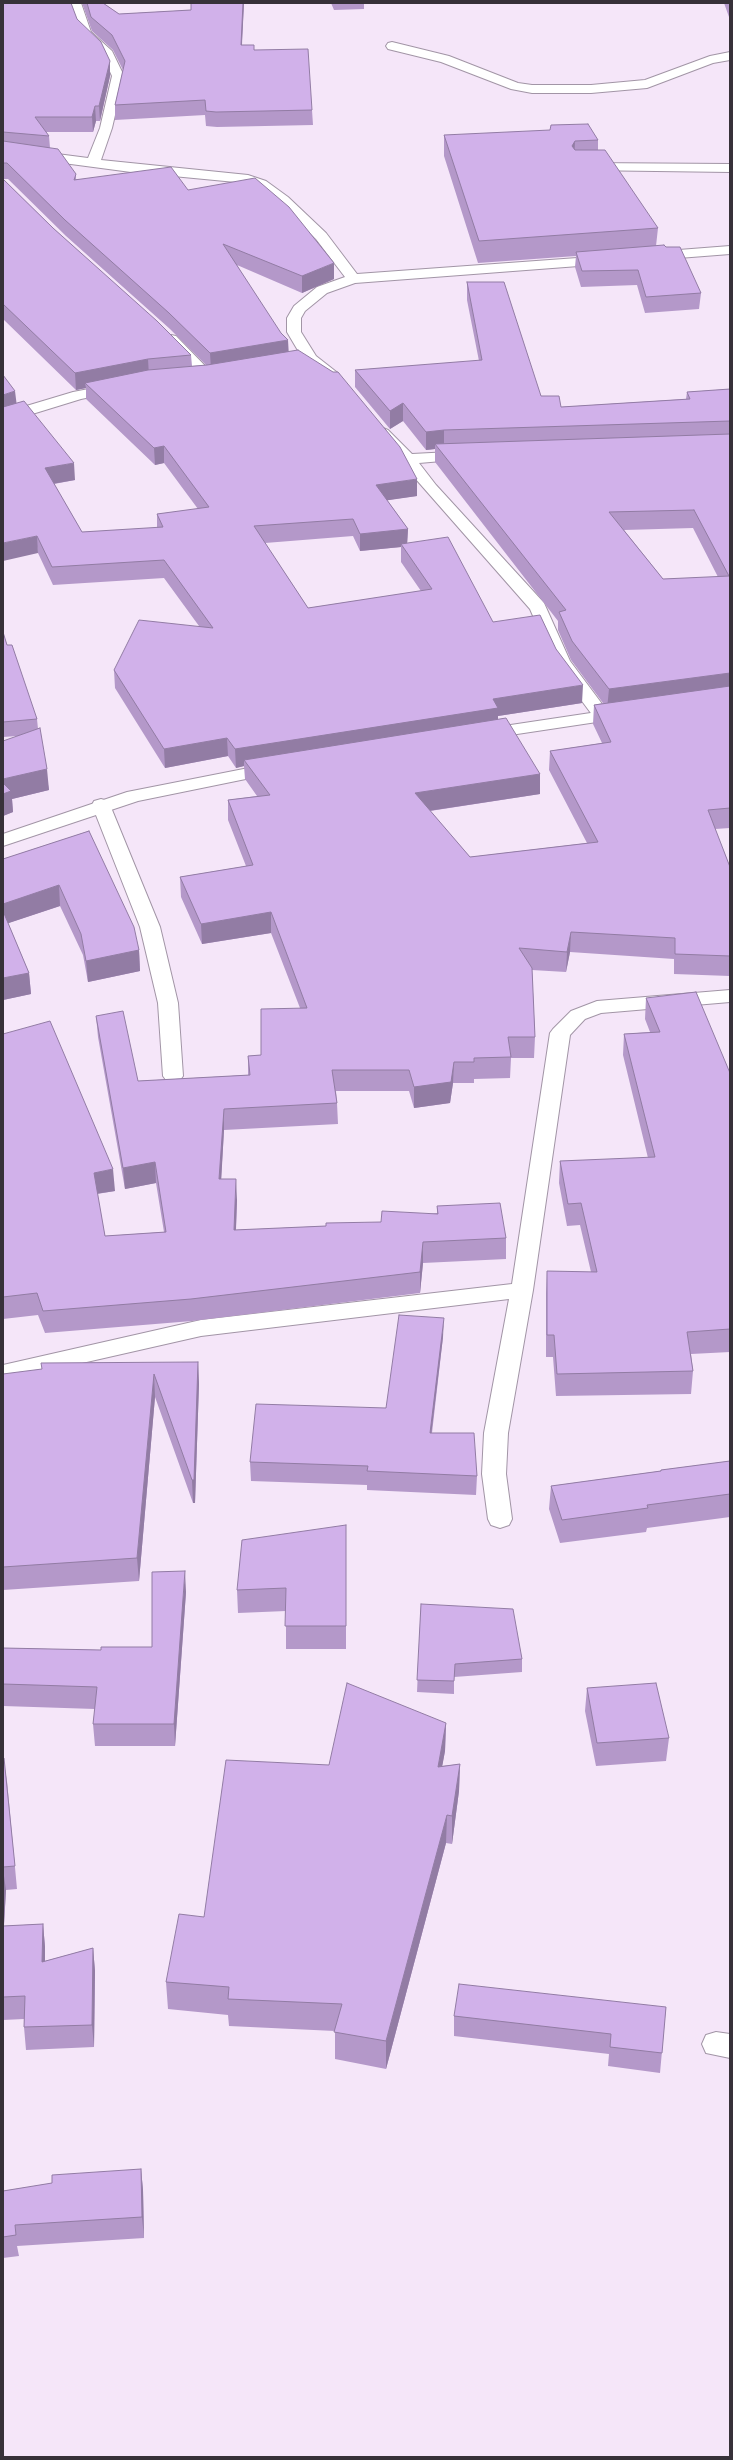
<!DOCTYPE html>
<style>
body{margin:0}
#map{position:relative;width:733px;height:2460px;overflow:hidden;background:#f5e6f9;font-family:Roboto,sans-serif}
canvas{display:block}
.frame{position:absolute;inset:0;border:4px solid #373139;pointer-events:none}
</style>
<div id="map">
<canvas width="733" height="2460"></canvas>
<div class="frame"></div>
</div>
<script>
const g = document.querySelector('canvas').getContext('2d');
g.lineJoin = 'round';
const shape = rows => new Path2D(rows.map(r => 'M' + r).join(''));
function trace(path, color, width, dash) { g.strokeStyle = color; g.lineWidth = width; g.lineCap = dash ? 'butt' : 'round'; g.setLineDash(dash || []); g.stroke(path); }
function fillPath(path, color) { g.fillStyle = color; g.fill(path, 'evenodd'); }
const minor = shape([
 [69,3,81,3,91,32,112,51,124,76,112,128,101,160,248,175,266,181,288,197,326,233,357,274,605,256,612,260,605,264,355,283,327,293,305,311,301,318,301,332,316,356,339,374,332,378,327,377,303,359,287,332,287,318,294,306,317,287,345,277,316,239,278,203,256,187,246,183,131,172,3,155,3,147,88,158,100,128,112,76,103,56,79,33,69,3],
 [392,42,449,56,518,83,532,85,591,85,645,80,710,56,730,52,730,60,713,63,647,88,591,93,532,93,511,89,441,62,388,49,386,46,388,43,392,42],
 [587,163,730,164,730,172,582,170,580,167,582,164,587,163],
 [730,246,730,254,653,260,646,256,653,252,730,246],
 [171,335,176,336,212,373,214,376,212,379,202,379,166,342,164,339,171,335],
 [115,384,120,385,122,388,120,391,81,399,3,423,3,413,73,392,115,384],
 [383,428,388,430,412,454,470,451,473,454,465,459,419,463,436,485,544,603,570,661,611,716,608,720,596,720,553,662,530,609,378,436,375,433,383,428],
 [101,799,108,801,110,805,160,927,178,1003,183,1076,180,1080,173,1082,166,1080,163,1076,158,1003,140,927,92,805,94,801,101,799],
 [730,990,730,1002,601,1013,585,1019,570,1035,533,1290,508,1433,506,1474,512,1519,509,1525,500,1528,491,1525,488,1519,482,1474,484,1433,509,1299,201,1336,3,1381,3,1365,201,1320,512,1284,550,1033,553,1029,571,1011,597,1001,730,990],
 [716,2032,730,2034,730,2058,706,2053,702,2044,706,2035,716,2032]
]);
const tertiary = shape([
 [624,708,630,709,633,713,630,717,484,739,478,738,475,734,478,730,484,729,624,708],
 [274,763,280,764,283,768,280,772,138,801,3,846,3,834,127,792,274,763]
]);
trace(minor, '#a295a6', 2);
trace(tertiary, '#a295a6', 2);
fillPath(minor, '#fff');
fillPath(tertiary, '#fff');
fillPath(shape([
 [3,3,77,19,110,61,110,76,100,121,96,121,93,132,46,132,49,136,50,148,76,174,76,179,188,190,334,279,302,293,237,265,288,352,417,496,387,500,408,529,407,543,493,622,556,649,582,703,498,716,498,720,540,774,540,794,430,811,470,857,587,843,549,770,550,751,602,743,593,724,594,705,603,703,571,660,558,630,558,621,435,462,435,449,426,450,403,421,390,429,355,387,355,370,479,361,467,300,467,282,541,396,561,407,686,399,687,392,730,389,730,828,715,829,730,867,730,976,674,974,674,959,570,952,566,972,532,970,535,1037,534,1058,511,1058,510,1078,474,1079,474,1083,453,1083,450,1103,414,1108,409,1091,336,1091,337,1103,338,1124,224,1130,221,1179,237,1200,236,1230,326,1226,381,1222,437,1213,437,1206,506,1238,506,1259,423,1263,420,1293,192,1321,45,1333,38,1315,3,1319,3,1034,115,1191,97,1194,105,1236,164,1232,156,1183,125,1189,98,1037,96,1016,138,1081,248,1075,248,1056,261,1055,300,1008,271,933,202,944,181,897,180,877,246,866,228,820,228,800,257,796,245,779,244,766,236,768,228,756,165,768,115,688,114,670,199,626,164,578,53,585,38,553,16,403,75,480,54,484,82,532,157,528,157,514,198,509,164,463,155,465,86,399,86,388,76,390,3,319],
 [3,179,8,179,66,236,170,329,206,365,192,366,191,355,53,228],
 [693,528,718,577,663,579,624,530],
 [353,536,360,551,401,547,401,562,421,591,308,608,265,543],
 [82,3,103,3,119,14,191,10,244,3,242,45,255,50,312,110,313,125,217,127,206,126,205,115,115,120,115,105,123,70,113,50,92,31],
 [331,3,407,3,407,4,364,4,364,9,334,10],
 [724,3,730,3,730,17,729,17],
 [444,135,598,140,598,150,658,228,656,246,701,293,699,309,645,313,637,285,581,287,575,267,576,256,478,263,444,156],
 [3,632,7,645,37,719,38,729,49,790,12,799,13,812,3,816,17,736,3,737],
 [89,831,139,950,140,971,88,982,83,955,60,906,8,923,29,973,31,994,3,1000,3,859],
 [646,998,730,1073,730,1352,691,1354,693,1371,691,1394,556,1396,553,1357,546,1357,546,1293,547,1271,591,1272,580,1225,567,1226,559,1183,560,1161,648,1158,623,1055,624,1034,650,1032,645,1019],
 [443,1337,432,1433,477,1476,476,1495,367,1490,367,1485,251,1481,250,1462,386,1408],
 [198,1362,199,1384,195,1503,193,1503,155,1397,139,1581,3,1590,3,1374],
 [730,1461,730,1517,647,1528,646,1532,560,1543,549,1509,551,1486,660,1471,661,1470],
 [346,1525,346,1649,286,1649,286,1611,238,1613,237,1590],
 [186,1592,175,1746,95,1746,93,1724,95,1709,3,1706,3,1648,101,1650,152,1647],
 [421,1604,522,1659,522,1672,454,1677,454,1694,417,1692],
 [587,1688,669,1738,666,1761,596,1766,585,1711],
 [446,1723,445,1751,442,1766,460,1764,459,1791,452,1844,446,1843,386,2069,335,2059,335,2031,229,2026,228,2015,168,2009,166,1982,204,1917,329,1765],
 [3,1758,7,1781,17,1889,6,1890,4,1926,43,1924,45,1947,45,1961,93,1948,95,1971,94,2047,26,2050,24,2027,24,2019,3,2020],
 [666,2007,660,2073,608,2066,609,2054,454,2036,454,2016],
 [141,2169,143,2190,144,2238,17,2246,19,2256,3,2258,3,2191]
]), '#b498c9');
fillPath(shape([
 [243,3,244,3,241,59,241,45],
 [612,3,624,3,612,4],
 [110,61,110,76,100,121,99,106],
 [95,106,96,121,93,132,92,117],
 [575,141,574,163,572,146],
 [334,263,334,279,302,293,302,276],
 [288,340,289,357,211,369,210,353],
 [148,359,149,376,85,383,86,388,76,390,75,373],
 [15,391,17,407,3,412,3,395],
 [403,403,403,421,390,429,390,411],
 [444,430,444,448,435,444,435,449,426,450,426,432],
 [164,446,164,463,155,465,154,448],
 [74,463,75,480,46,485,45,468],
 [417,479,417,496,376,502,376,485],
 [408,529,407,547,401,544,401,547,360,551,360,534],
 [37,536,38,553,3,561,3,543],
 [730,673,730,693,607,709,609,689],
 [583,685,582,703,498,716,498,726,244,760,244,766,236,768,235,749,493,699],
 [227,738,228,756,165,768,164,749],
 [47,769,49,790,12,799,13,812,3,816,3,779],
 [540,774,540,794,415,813,415,793],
 [59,885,60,906,3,925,3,904],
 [271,912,271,933,202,944,201,924],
 [571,932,570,952,566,972,567,952],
 [139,950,140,971,88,982,86,961],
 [29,973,31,994,3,1000,3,978],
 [454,1062,453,1083,450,1103,414,1108,414,1087],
 [224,1109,224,1130,220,1201,219,1179],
 [155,1162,156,1183,125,1189,123,1168],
 [113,1169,115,1191,95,1194,94,1173],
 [236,1179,237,1200,235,1252,234,1230],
 [423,1242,423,1263,420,1293,420,1272],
 [444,1318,443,1337,429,1452,430,1433],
 [198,1362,199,1384,195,1503,193,1503,192,1480],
 [154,1374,155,1397,139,1581,137,1558],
 [185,1571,186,1592,175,1746,174,1724],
 [446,1723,445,1751,437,1795,438,1767],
 [460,1764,459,1791,452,1844,452,1816],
 [447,1815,446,1843,386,2069,386,2041],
 [3,1869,6,1890,3,1940],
 [43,1924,45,1947,45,1985,42,1962],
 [93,1948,95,1971,94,2047,92,2025],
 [141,2169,143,2190,144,2238,142,2217]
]), '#927ca4');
const building = shape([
 [3,3,71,3,77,19,101,42,110,61,99,106,95,106,92,117,35,117,49,136,3,132,3,3],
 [87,3,103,3,119,14,191,10,191,3,243,3,241,45,254,45,254,50,308,49,312,110,216,112,206,111,205,100,115,105,125,61,112,35,91,17,87,3],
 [588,124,598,140,575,141,572,146,575,150,605,150,658,228,479,241,444,135,550,130,551,125,588,124],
 [3,141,58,149,76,174,74,180,171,167,188,190,255,178,289,207,334,263,302,276,223,244,281,333,288,340,210,353,169,313,65,220,7,163,3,163,3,141],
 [3,179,53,228,157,321,191,355,148,359,75,373,3,304,3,179],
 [664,245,666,247,680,247,701,293,646,297,638,270,582,271,576,252,664,245],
 [467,282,504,282,541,396,559,396,561,407,690,399,687,392,730,389,730,421,444,430,426,432,403,403,390,411,355,370,482,360,467,282],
 [298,350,333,372,338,372,400,447,417,479,376,485,408,529,360,534,353,519,254,526,308,608,432,589,401,544,448,537,493,622,540,615,556,649,583,685,493,699,498,708,235,749,227,738,164,749,114,670,139,620,213,628,164,560,52,567,37,536,3,543,3,407,24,401,74,463,45,468,82,532,163,527,157,514,209,507,164,446,154,448,85,383,148,370,207,365,298,350],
 [3,375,15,391,3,395,3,375],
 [730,434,730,673,609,689,572,641,559,612,566,610,435,444,730,434],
 [694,510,729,576,663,579,609,512,694,510],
 [3,632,7,645,12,645,37,719,3,722,3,632],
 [730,686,730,808,708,810,730,867,730,956,675,954,675,938,571,932,567,952,519,948,532,968,535,1037,508,1037,511,1057,474,1058,474,1062,454,1062,451,1082,414,1087,409,1070,332,1070,337,1103,224,1109,219,1179,236,1179,234,1230,326,1226,326,1223,381,1222,382,1211,438,1214,437,1206,500,1203,506,1238,423,1242,420,1272,191,1299,43,1311,37,1293,3,1297,3,1034,50,1021,113,1169,94,1173,105,1236,166,1232,155,1162,123,1168,96,1016,123,1011,138,1081,250,1075,248,1056,261,1055,261,1009,307,1008,271,912,201,924,180,877,253,865,228,800,270,795,244,760,506,718,540,774,415,793,470,857,598,842,550,751,611,742,594,705,730,686],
 [40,728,47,769,3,779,3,741,40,728],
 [3,783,11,791,3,794,3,783],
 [89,831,134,927,139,950,86,961,81,934,59,885,3,904,3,859,89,831],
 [3,911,29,973,3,978,3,911],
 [696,992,730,1073,730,1329,687,1332,693,1371,557,1374,554,1335,547,1335,547,1271,597,1272,581,1203,568,1204,560,1161,655,1157,624,1034,660,1032,646,998,696,992],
 [399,1315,444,1318,430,1433,474,1433,477,1476,367,1471,368,1466,250,1462,256,1404,386,1408,399,1315],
 [198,1362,194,1480,192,1480,154,1374,137,1558,3,1567,3,1374,42,1369,41,1363,198,1362],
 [730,1461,730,1494,647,1505,648,1508,562,1520,551,1486,661,1471,661,1470,730,1461],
 [346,1525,346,1626,285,1626,286,1588,237,1590,242,1540,346,1525],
 [185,1571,174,1724,93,1724,97,1687,3,1684,3,1648,101,1650,101,1647,152,1647,152,1572,185,1571],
 [421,1604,513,1609,522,1659,455,1664,454,1681,417,1680,421,1604],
 [347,1683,446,1723,438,1767,460,1764,452,1816,447,1815,386,2041,334,2032,342,2004,228,1999,229,1987,166,1982,179,1914,204,1917,226,1760,329,1765,347,1683],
 [656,1683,669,1738,597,1743,587,1688,656,1683],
 [3,1758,4,1758,15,1866,3,1867,3,1758],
 [43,1924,42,1962,93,1948,92,2025,24,2027,25,1996,3,1997,3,1926,43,1924],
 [459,1984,666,2007,662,2053,610,2047,611,2034,454,2016,459,1984],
 [141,2169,142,2217,15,2225,16,2235,3,2237,3,2191,52,2183,52,2175,141,2169]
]);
fillPath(building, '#d1b1ea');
trace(building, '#927ca4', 1);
</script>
